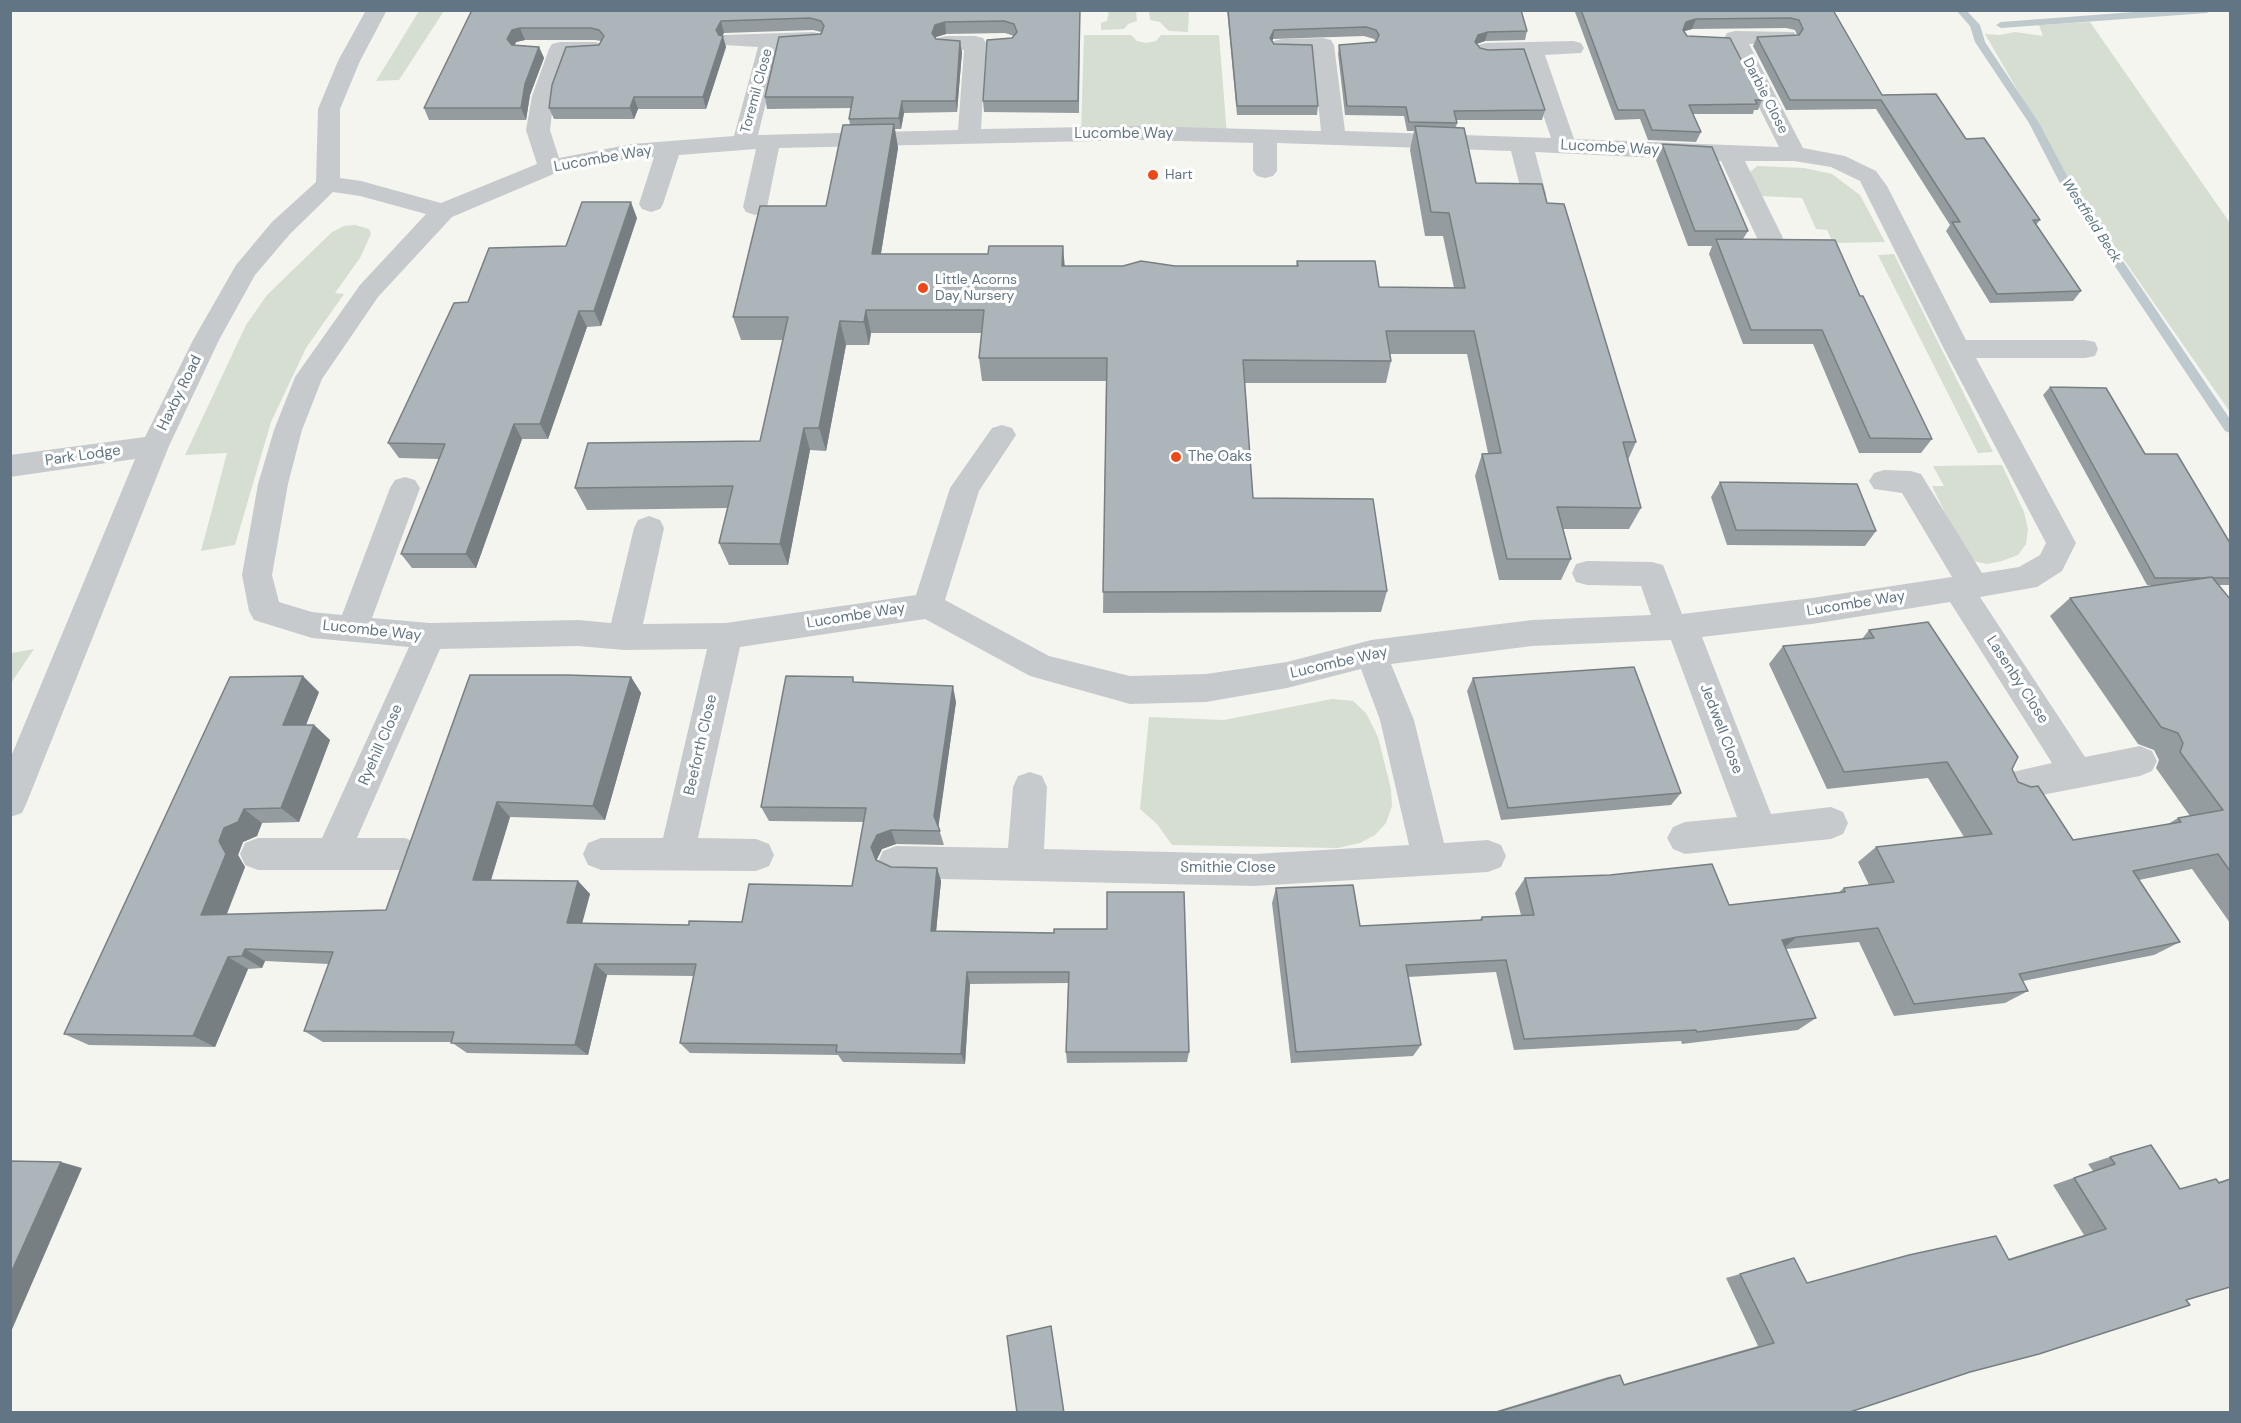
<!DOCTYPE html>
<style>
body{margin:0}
#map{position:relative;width:2241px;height:1423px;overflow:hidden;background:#f5f5f0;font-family:"DM Sans",sans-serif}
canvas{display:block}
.frame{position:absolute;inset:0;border:12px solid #627584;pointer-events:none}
</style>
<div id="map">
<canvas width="2241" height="1423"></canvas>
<div class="frame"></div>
</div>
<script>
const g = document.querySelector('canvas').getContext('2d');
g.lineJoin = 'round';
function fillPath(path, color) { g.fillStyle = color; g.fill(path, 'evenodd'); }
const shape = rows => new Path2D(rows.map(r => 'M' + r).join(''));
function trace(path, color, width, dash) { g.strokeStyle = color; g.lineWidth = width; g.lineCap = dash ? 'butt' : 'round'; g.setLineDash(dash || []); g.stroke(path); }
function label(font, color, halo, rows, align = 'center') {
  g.font = font + ' "DM Sans",sans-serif'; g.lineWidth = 6; g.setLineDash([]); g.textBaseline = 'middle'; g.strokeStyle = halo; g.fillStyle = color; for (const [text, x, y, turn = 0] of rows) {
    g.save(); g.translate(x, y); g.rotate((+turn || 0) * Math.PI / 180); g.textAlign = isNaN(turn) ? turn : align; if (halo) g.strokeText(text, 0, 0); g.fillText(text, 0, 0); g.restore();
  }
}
fillPath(shape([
 [419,11,444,11,399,80,376,81],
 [1109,11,1136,11,1137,21,1128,24,1124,29,1101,30,1101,23,1107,21],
 [1149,11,1189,11,1188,32,1169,31,1160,22,1150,20],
 [2090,22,2230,223,2230,412,2074,188,1985,34,2000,35,2015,32,2043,36,2039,25],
 [1084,35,1131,35,1137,41,1146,43,1156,41,1161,35,1219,35,1227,135,1081,134],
 [1757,166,1804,168,1832,174,1860,195,1885,242,1833,243,1827,230,1816,229,1802,198,1760,196,1749,173],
 [355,225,369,229,371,234,360,258,335,293,344,294,306,348,271,422,235,545,201,551,227,453,185,455,246,325,267,295,332,232,344,226],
 [1894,254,1993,452,1978,453,1878,255],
 [2002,465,2024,512,2028,529,2026,544,2018,555,2002,561,1987,564,1968,560,1932,486,1944,486,1933,466],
 [34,649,11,683,11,653],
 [1332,699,1353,701,1366,713,1378,737,1391,789,1392,806,1386,823,1375,835,1360,843,1338,848,1172,845,1157,824,1140,809,1149,717,1224,720]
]), '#d6ddd1');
fillPath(shape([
 [1956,10,1966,10,1980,25,1985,42,2039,123,2073,187,2230,419,2230,433,2225,431,2062,187,2029,123,1975,42,1970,26,1956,10],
 [2160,10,2211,10,2207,13,2001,28,1996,25,2001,22,2160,10]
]), '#bec9ce');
fillPath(shape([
 [366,10,387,10,360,61,340,109,340,178,361,181,441,203,537,164,526,130,532,96,549,49,552,44,560,42,595,42,603,44,606,49,603,54,595,56,569,56,554,96,550,130,559,158,632,144,734,136,758,47,724,45,721,40,724,35,813,32,821,34,824,39,821,44,780,46,758,135,958,130,964,50,938,48,935,43,938,38,946,36,975,36,983,38,986,43,981,129,1141,126,1321,131,1313,52,1282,53,1274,51,1271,46,1274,41,1282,39,1323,38,1331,40,1334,45,1345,131,1551,138,1523,56,1486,57,1478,55,1475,50,1478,45,1486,43,1573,41,1581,43,1584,48,1581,53,1545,55,1574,139,1779,147,1724,38,1727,33,1735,31,1794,32,1797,37,1794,42,1749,44,1803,148,1845,156,1876,171,1887,186,1966,340,2085,340,2095,342,2098,349,2095,356,2085,358,1976,358,2076,543,2062,571,2037,587,1980,597,2085,757,2140,746,2152,751,2157,761,2152,771,2140,776,2011,801,1999,797,1994,786,1999,775,2052,763,1950,602,1812,624,1702,637,1771,814,1831,807,1843,812,1848,823,1843,834,1831,839,1685,854,1673,849,1667,838,1673,827,1685,822,1737,817,1671,640,1532,646,1391,664,1414,720,1444,843,1488,840,1501,845,1506,856,1501,867,1488,872,1254,886,896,878,883,873,878,862,883,851,896,846,1008,848,1013,787,1018,776,1030,772,1042,776,1047,787,1044,849,1254,854,1409,845,1380,720,1361,669,1287,688,1206,702,1130,704,1030,676,925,619,740,647,698,838,756,839,769,844,774,855,769,866,756,871,601,870,588,865,583,854,588,843,601,838,663,838,707,649,624,650,578,646,440,649,357,838,405,838,418,843,423,854,418,865,405,870,258,870,245,865,240,854,245,843,258,838,322,838,409,647,312,638,254,620,249,611,242,575,258,484,274,430,295,377,360,285,426,214,360,196,333,192,290,234,255,275,219,340,169,446,27,802,22,813,10,817,10,759,135,459,10,477,10,455,145,437,193,340,236,265,272,222,316,182,318,109,338,61,366,10],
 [1141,140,1253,143,1253,171,1257,176,1265,178,1273,176,1277,171,1277,143,1511,151,1522,194,1525,199,1534,202,1543,199,1546,194,1535,152,1721,161,1757,238,1761,244,1770,246,1779,244,1783,238,1745,161,1794,161,1831,167,1860,181,1944,349,2046,543,2040,555,2019,567,1982,573,1921,474,1911,471,1884,470,1874,473,1869,481,1874,489,1902,493,1952,577,1812,598,1682,614,1663,565,1652,562,1587,561,1576,564,1572,573,1576,582,1587,585,1641,586,1651,615,1532,620,1371,640,1287,662,1206,674,1130,676,1049,656,945,600,979,491,1016,435,1012,428,1002,425,992,428,950,488,916,595,726,623,643,624,664,528,660,520,649,516,638,520,634,528,611,623,578,620,430,623,372,618,420,488,415,480,405,477,395,480,390,488,342,615,312,612,279,602,272,575,288,484,302,430,322,379,378,297,452,217,556,173,632,158,654,157,639,204,642,209,651,212,660,209,663,204,679,155,756,149,743,207,746,212,755,215,764,212,767,207,779,148,1141,140]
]), '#c7cacd');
fillPath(shape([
 [472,10,1080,10,1079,113,984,112,983,101,1014,36,1005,33,946,34,936,37,936,38,962,52,957,112,904,113,901,129,895,129,898,148,881,254,1064,266,1296,266,1297,261,1379,287,1454,288,1443,236,1425,236,1410,150,1414,131,1407,131,1404,116,1345,115,1338,54,1339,45,1376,42,1374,39,1364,36,1273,39,1272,41,1318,106,1317,115,1237,115,1227,10,1521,10,1527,31,1525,40,1485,41,1477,44,1480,48,1545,110,1542,120,1456,120,1457,123,1456,127,1476,183,1547,203,1636,442,1628,460,1641,508,1629,529,1563,529,1571,559,1561,580,1499,580,1475,476,1482,454,1488,453,1467,354,1390,354,1391,361,1386,383,1245,383,1253,498,1387,591,1381,612,1103,613,1106,381,982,381,979,358,982,333,871,333,869,345,846,345,826,451,810,450,788,565,729,565,719,543,728,508,587,510,575,488,760,441,783,340,741,340,733,317,826,206,850,125,849,119,851,108,767,109,765,97,821,32,813,30,724,33,722,36,726,47,706,109,638,109,634,119,554,119,549,108,601,41,595,40,525,40,516,42,515,45,539,47,544,58,530,95,526,120,429,120,424,108],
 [1575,10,1833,10,1882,95,1966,139,2040,220,2036,225,2081,291,2073,301,1990,303,1946,231,1950,225,1876,109,1786,110,1753,46,1757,37,1797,35,1795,30,1786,28,1692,29,1684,31,1687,36,1762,100,1758,110,1754,110,1753,114,1693,114,1701,132,1696,142,1648,140,1640,119,1615,120,1575,12],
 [1662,144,1748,231,1743,239,1860,296,1932,439,1921,453,1859,453,1813,344,1743,344,1709,254,1712,246,1688,246,1656,160],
 [637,218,601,326,587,327,548,439,522,439,476,568,412,568,401,554,439,459,399,458,388,443,468,302,566,246],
 [2050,387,2145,454,2230,543,2230,585,2219,585,2230,599,2230,923,2192,869,2139,880,2180,942,2154,955,2023,981,2028,991,2005,1003,1894,1016,1859,942,1786,949,1816,1018,1798,1030,1682,1044,1681,1041,1514,1050,1496,972,1408,977,1421,1045,1413,1056,1291,1063,1272,903,1276,888,1360,926,1479,920,1482,917,1521,915,1515,893,1525,878,1729,905,1839,892,1844,888,1869,885,1858,862,1876,847,1964,837,1928,778,1827,789,1769,664,1783,646,1862,639,1869,630,2012,769,2018,782,2073,840,2168,824,2178,818,2190,816,2156,768,2159,760,2154,750,2138,744,2050,616,2070,598,2155,585,2147,585,2043,395],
 [1720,482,1876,531,1865,546,1727,545,1711,497],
 [470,675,631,677,641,693,605,820,510,817,491,880,578,881,590,894,582,923,689,925,742,922,852,886,864,822,769,821,761,807,855,682,956,702,938,826,944,845,896,844,882,849,876,861,891,867,937,868,941,881,936,931,1054,933,1189,1052,1187,1062,1067,1063,1066,1052,1068,983,970,984,965,1064,843,1062,838,1055,690,1053,680,1043,694,976,607,975,588,1055,467,1053,451,1042,323,1042,304,1031,329,964,265,961,262,968,248,969,215,1047,89,1045,64,1034,319,692,306,725,314,725,330,740,299,822,262,823,257,836,243,842,238,855,245,867,227,914,386,910],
 [1473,678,1681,793,1671,805,1501,820,1467,691],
 [2110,1157,2180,1189,2218,1182,2230,1179,2230,1287,2186,1300,1847,1413,1490,1413,1608,1377,1620,1375,1624,1384,1758,1346,1726,1278,1740,1274,1807,1283,2008,1259,2084,1235,2053,1185,2093,1171,2088,1164]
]), '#949c9f');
fillPath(shape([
 [1696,19,1692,29,1682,32,1686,22],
 [721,21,724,33,719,41,716,30],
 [945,22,946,34,936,37,933,44,932,33,935,25],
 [520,28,525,40,516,42,512,50,507,39,512,30],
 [1274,30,1273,39,1269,47,1270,38],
 [1488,32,1485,41,1476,44,1475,42,1478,35],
 [723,36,726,47,706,109,703,97],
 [960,41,962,52,957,112,956,101],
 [539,47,544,58,530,95,526,120,521,108,525,84],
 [634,97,638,109,634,119,630,108],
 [902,101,904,113,901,129,899,118],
 [894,124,898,148,877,277,872,254],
 [631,202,637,218,601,326,594,311],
 [1063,246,1065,269,1062,266],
 [866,310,871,333,869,345,864,322],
 [579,311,587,327,548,439,540,424],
 [840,321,846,345,826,451,819,428],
 [514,424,522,439,476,568,466,554],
 [804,428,810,450,788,565,780,544],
 [303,676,319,692,300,740,283,725],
 [631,677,641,693,605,820,593,806],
 [953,686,956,702,938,830,934,816],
 [314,725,330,740,299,822,281,808],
 [497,802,510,817,487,893,473,880],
 [244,809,262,823,257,836,243,842,238,855,245,867,221,928,201,915,219,841,224,828],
 [891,830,896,844,882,849,876,861,871,847,877,835],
 [937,868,941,881,935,943,931,931],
 [578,881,590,894,579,935,567,923],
 [1797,937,1781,950,1782,940],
 [245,949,265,961,262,968,242,956],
 [228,957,248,969,215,1047,193,1036],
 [595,964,607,975,588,1055,575,1045],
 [967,972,970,984,965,1064,961,1054],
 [61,1162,82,1168,10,1334,10,1275]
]), '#787f82');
const building = shape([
 [472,10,1080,10,1078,101,983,101,987,40,1012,38,1017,32,1014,24,1004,21,945,22,935,25,932,33,936,39,960,41,956,101,902,101,899,118,849,119,853,97,765,97,779,37,821,34,824,26,821,21,810,18,721,21,716,30,719,35,723,36,703,97,634,97,630,108,549,108,552,85,566,47,599,45,604,36,599,30,591,28,520,28,512,30,507,39,512,45,539,47,525,84,521,108,424,108,472,10],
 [1228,10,1521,10,1527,31,1488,32,1478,35,1475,42,1480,48,1488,50,1524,49,1545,110,1454,111,1457,123,1409,122,1406,107,1347,106,1339,45,1376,42,1379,35,1376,30,1366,27,1274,30,1270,38,1274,44,1312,45,1318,106,1237,106,1228,10],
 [1581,10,1833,10,1882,95,1936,94,1966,139,1984,138,2040,220,2033,220,2081,291,1997,294,1952,222,1960,222,1881,100,1790,100,1757,37,1799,35,1803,29,1799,20,1790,18,1696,19,1686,22,1683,30,1687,36,1730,38,1762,100,1755,100,1757,104,1689,105,1701,132,1652,130,1644,110,1618,110,1581,10],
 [894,124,872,254,988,254,989,246,1063,246,1062,266,1123,266,1141,261,1175,266,1298,266,1297,261,1375,261,1379,287,1465,288,1449,213,1431,212,1415,126,1464,128,1476,183,1542,184,1547,203,1564,204,1636,442,1623,442,1641,508,1557,507,1571,559,1507,559,1482,454,1501,453,1474,331,1386,331,1391,361,1243,360,1253,498,1373,499,1387,591,1103,592,1107,358,979,358,984,310,866,310,864,322,840,321,819,428,804,428,780,544,719,543,733,486,575,488,588,443,760,441,788,317,733,317,760,206,826,206,843,125,894,124],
 [1662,144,1712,147,1748,231,1695,231,1662,144],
 [582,202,631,202,594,311,579,311,540,424,514,424,466,554,401,554,445,444,388,443,454,303,468,302,489,248,566,246,582,202],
 [1716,239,1835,240,1860,296,1863,296,1932,439,1870,438,1822,330,1751,330,1716,239],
 [2050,387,2106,388,2145,454,2177,454,2230,543,2230,578,2213,578,2212,577,2202,578,2155,578,2050,387],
 [1720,482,1857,484,1876,531,1736,530,1720,482],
 [2212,577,2230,599,2230,871,2218,854,2133,871,2180,942,2019,974,2028,991,1914,1004,1878,928,1797,937,1782,940,1816,1018,1697,1032,1696,1030,1524,1039,1506,960,1406,965,1421,1045,1296,1052,1276,888,1353,885,1360,926,1482,920,1482,917,1534,915,1525,878,1610,875,1712,864,1729,905,1845,892,1844,888,1894,882,1876,847,1992,834,1947,762,1844,772,1783,646,1874,638,1869,630,1928,622,2018,757,2012,769,2018,782,2031,787,2038,786,2073,840,2181,822,2178,818,2223,810,2180,752,2183,743,2178,733,2161,727,2070,598,2212,577],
 [1634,667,1681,793,1508,808,1473,678,1634,667],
 [470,675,567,675,631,677,593,806,497,802,473,880,578,881,567,923,689,925,689,921,742,922,749,884,852,886,866,808,761,807,786,676,853,677,853,682,953,686,934,816,940,831,891,830,877,835,871,847,876,860,891,867,937,868,931,931,1054,933,1054,929,1107,929,1107,892,1184,892,1189,1052,1066,1052,1069,972,967,972,961,1054,836,1052,837,1045,680,1043,696,964,595,964,575,1045,451,1043,454,1032,304,1031,333,952,245,949,242,956,228,957,193,1036,64,1034,230,677,303,676,283,725,314,725,281,808,244,809,238,822,224,828,219,841,226,854,201,915,386,910,470,675],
 [2151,1145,2180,1189,2216,1179,2219,1183,2230,1179,2230,1287,2186,1300,2190,1305,2039,1354,1970,1372,1847,1413,1494,1413,1620,1375,1624,1385,1774,1343,1740,1274,1794,1258,1807,1283,1909,1255,1996,1236,2009,1260,2106,1229,2074,1178,2115,1164,2110,1157,2151,1145],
 [10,1161,61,1162,10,1275,10,1161],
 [1051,1326,1064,1413,1017,1413,1007,1336,1051,1326]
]);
fillPath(building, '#acb5b9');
trace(building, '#787f82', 1.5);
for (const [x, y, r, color] of [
 [1153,175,6,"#ef4817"],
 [923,288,6,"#ef4817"],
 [1176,457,6,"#ef4817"]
]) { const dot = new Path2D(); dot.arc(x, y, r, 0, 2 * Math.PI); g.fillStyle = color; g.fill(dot); trace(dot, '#fff', 2); }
label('14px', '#627584', '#fff', [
 ["Toremil Close",757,91,-75],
 ["Darbie Close",1765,96,63]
]);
label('14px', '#627584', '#fff', [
 ["Hart",1165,175],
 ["Little Acorns",935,280],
 ["Day Nursery",935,296]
], 'left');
label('italic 14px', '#5d7781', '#fff', [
 ["Westfield Beck",2091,221,57]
]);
label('15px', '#627584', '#fff', [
 ["Lucombe Way",1124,134],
 ["Lucombe Way",1610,148,3],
 ["Lucombe Way",603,159,-10],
 ["Haxby Road",180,393,-64],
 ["Park Lodge",83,456,-8],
 ["Lucombe Way",1856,604,-9],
 ["Lucombe Way",856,616,-9],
 ["Lucombe Way",372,631,6],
 ["Lucombe Way",1339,663,-13],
 ["Lasenby Close",2017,680,57],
 ["Jedwell Close",1721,729,69],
 ["Ryehill Close",381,745,-66],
 ["Beeforth Close",701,745,-77],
 ["Smithie Close",1228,868]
]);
label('15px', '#627584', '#fff', [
 ["The Oaks",1188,457]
], 'left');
</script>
